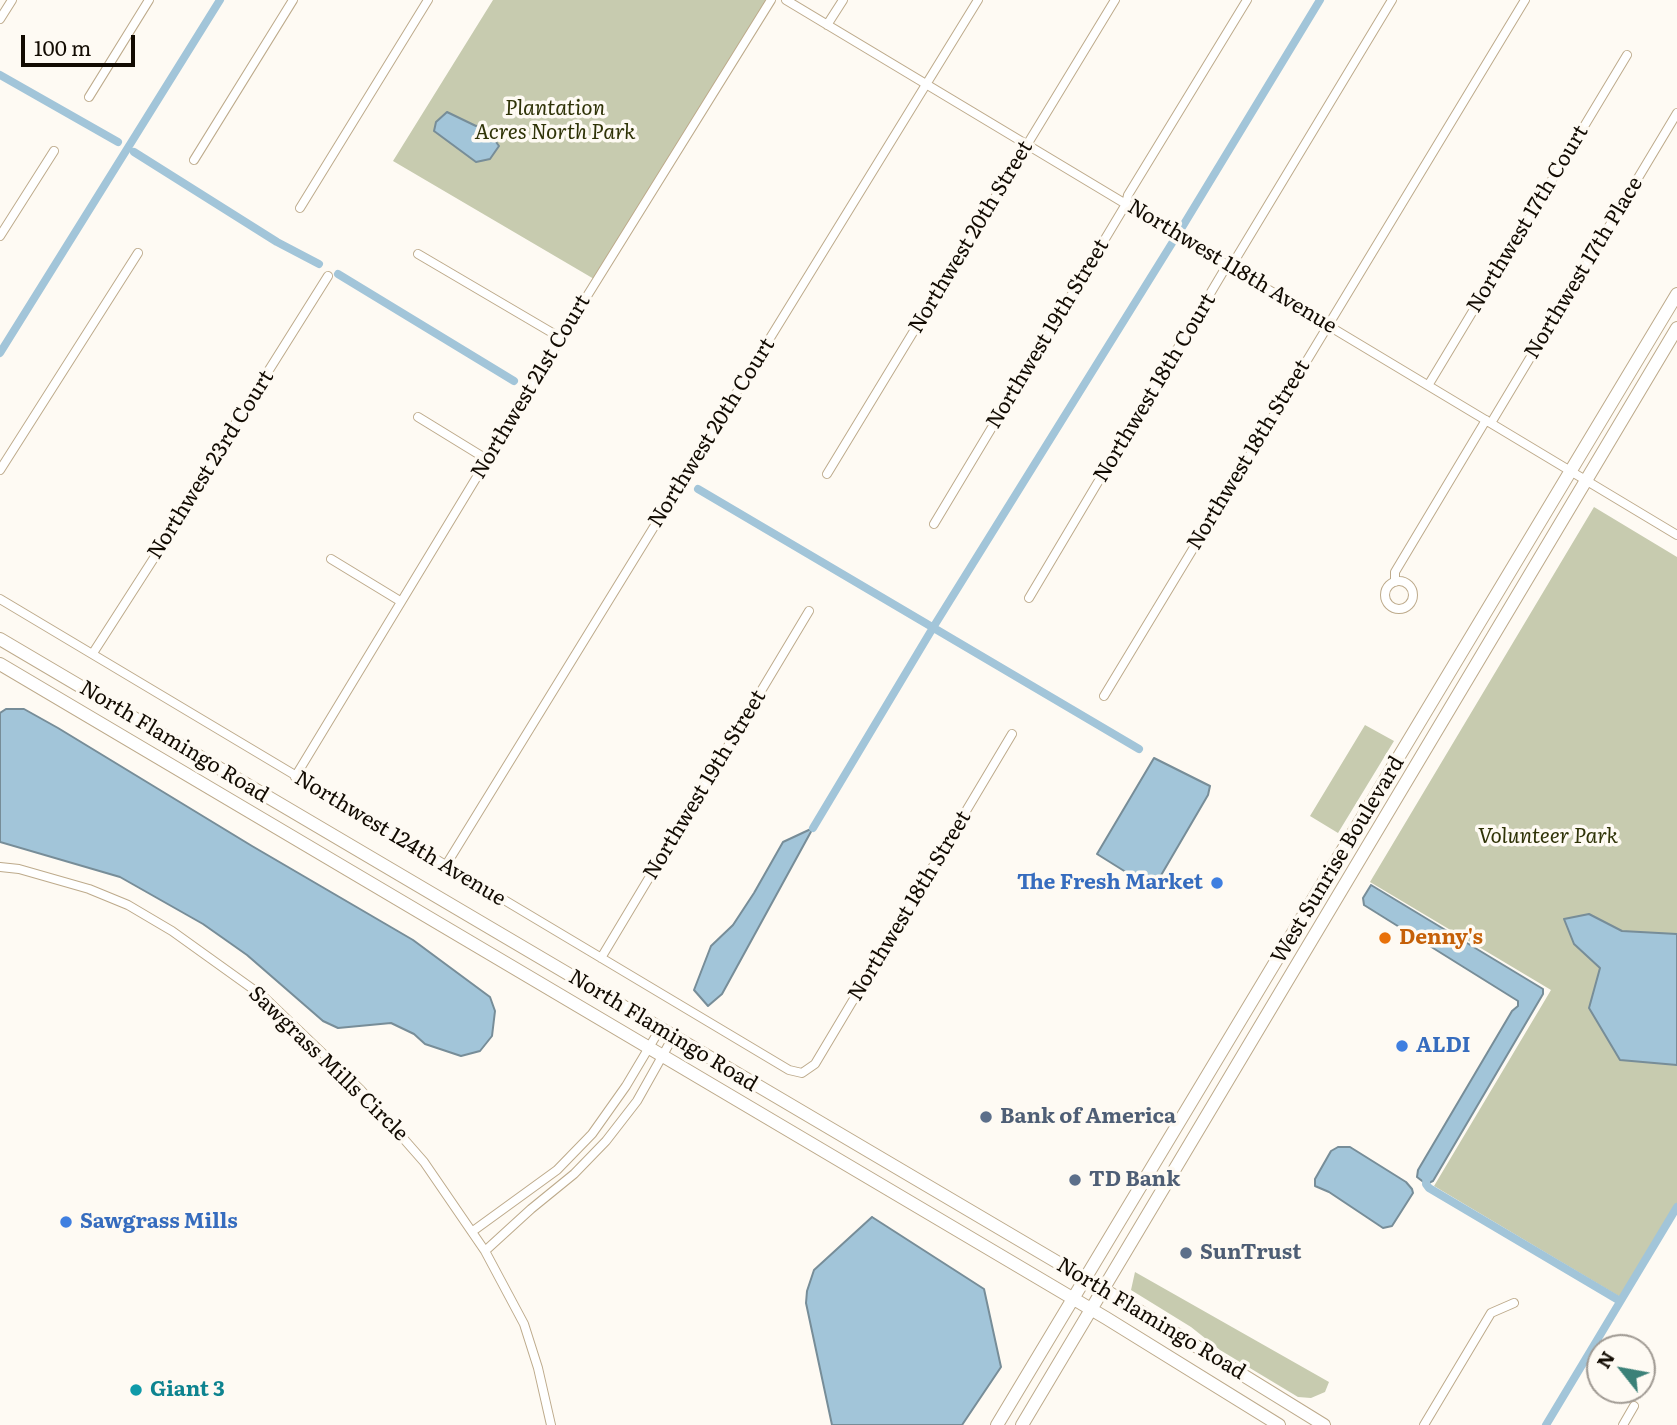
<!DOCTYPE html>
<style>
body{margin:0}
#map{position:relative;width:1677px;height:1425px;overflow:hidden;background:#fefaf3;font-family:Literata,serif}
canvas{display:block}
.north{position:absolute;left:1586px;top:1334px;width:70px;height:70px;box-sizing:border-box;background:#fefaf3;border:2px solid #a09a93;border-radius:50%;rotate:301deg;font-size:19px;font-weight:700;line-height:28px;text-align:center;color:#120b02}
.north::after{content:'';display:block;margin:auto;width:24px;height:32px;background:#3b8178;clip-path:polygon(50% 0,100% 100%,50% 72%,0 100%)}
.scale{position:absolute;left:21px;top:35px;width:114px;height:32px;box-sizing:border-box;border:4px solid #120b02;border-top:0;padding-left:9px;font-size:21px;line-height:24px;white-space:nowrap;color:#120b02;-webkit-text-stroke:5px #fefaf3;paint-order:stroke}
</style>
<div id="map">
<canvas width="1677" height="1425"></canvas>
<div class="north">N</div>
<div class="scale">100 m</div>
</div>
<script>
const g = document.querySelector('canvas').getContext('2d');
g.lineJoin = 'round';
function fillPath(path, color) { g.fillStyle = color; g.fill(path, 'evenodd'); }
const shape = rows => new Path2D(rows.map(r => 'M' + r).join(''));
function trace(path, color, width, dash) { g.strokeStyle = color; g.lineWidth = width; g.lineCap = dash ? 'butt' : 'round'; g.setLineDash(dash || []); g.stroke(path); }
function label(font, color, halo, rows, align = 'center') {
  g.font = font + ' Literata,serif'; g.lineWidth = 7; g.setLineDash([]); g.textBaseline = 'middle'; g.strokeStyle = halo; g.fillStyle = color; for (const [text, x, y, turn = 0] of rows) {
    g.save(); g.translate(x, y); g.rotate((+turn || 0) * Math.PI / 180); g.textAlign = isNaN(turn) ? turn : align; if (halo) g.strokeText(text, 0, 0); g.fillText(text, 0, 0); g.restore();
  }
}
fillPath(shape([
 [493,0,767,0,594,279,393,161],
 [1594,507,1677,557,1677,1204,1622,1298,1434,1186,1551,990,1370,882],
 [1365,725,1394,741,1338,833,1310,816],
 [1135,1272,1329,1382,1325,1392,1311,1398,1298,1397,1220,1350,1191,1327,1131,1290]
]), '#c7cbaf');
const water = shape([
 [447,112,476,126,482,125,491,135,499,146,490,159,476,162,434,131,436,122,447,112],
 [6,709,24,709,58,728,252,846,413,940,490,997,495,1011,492,1036,480,1051,461,1056,425,1044,414,1034,391,1023,338,1028,323,1021,247,955,203,924,120,877,0,842,0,713,6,709],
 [1154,758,1210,786,1208,795,1153,889,1097,854,1154,758],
 [813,828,722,994,708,1006,694,990,711,946,733,925,754,893,783,842,813,828],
 [1371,885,1543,989,1543,994,1433,1181,1426,1184,1417,1177,1418,1170,1512,1011,1518,1006,1518,1001,1364,905,1363,898,1371,885],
 [1589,914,1622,931,1677,934,1677,1065,1620,1060,1589,1008,1600,968,1574,944,1564,919,1589,914],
 [1338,1147,1350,1147,1406,1182,1412,1189,1413,1193,1392,1226,1383,1228,1329,1192,1315,1186,1315,1179,1331,1151,1338,1147],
 [872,1217,984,1289,1001,1367,962,1425,832,1425,806,1303,807,1291,814,1270,872,1217]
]);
fillPath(water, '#a2c5d9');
trace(water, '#778d98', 2);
trace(shape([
 [0,75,118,142],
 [134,152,277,242,319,264],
 [1181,229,1320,0],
 [338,274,514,381],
 [0,353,220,0],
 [698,489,1139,749],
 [813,828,934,626,1174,240],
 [1427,1173,1426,1184,1429,1188,1620,1301],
 [1546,1425,1677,1207]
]), '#a2c5d9', 8);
const minor = shape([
 [786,0,1677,535],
 [0,19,12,0],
 [827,25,843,0],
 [89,97,149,0],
 [194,160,293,0],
 [300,208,428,0],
 [0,236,54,151],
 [418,254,561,338],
 [1429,384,1627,55],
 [418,417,488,460],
 [1491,423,1677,113],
 [0,470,138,253],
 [827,474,1115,0],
 [934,524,1126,204,1128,195,1247,0],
 [331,559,400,601],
 '1385 595a14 14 0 1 1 28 0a14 14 0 1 1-28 0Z',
 [1395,582,1395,572,1486,420],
 [1029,598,1223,272,1235,260,1392,0],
 [0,599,789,1070,802,1073,815,1064,1012,734],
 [93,653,188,505,210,464,328,276],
 [1104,696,1525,0],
 [295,777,561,338,771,0],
 [446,865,978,0],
 [0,867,19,869,89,889,128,905,172,931,264,997,360,1089,424,1162,485,1251,524,1324,538,1368,551,1425],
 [601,958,809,611],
 [473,1231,557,1170,592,1134,626,1086,660,1029],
 [485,1251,531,1209,574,1174,606,1141,637,1101,673,1037],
 [1424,1425,1491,1313,1514,1303],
 [1623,1425,1634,1406]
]);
const trunk = shape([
 [0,639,1118,1298,1324,1425],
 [0,664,1106,1318,1279,1425],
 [997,1425,1677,294],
 [1022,1425,1677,328]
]);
trace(minor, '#bdaa8b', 10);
trace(trunk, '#bdaa8b', 14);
trace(minor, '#fff', 8);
trace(trunk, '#fff', 12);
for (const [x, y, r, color] of [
 [1217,883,7,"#3f7fe0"],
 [1385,938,7,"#e8710a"],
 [1402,1046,7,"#3f7fe0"],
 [986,1117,7,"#5c6f8a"],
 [1075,1180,7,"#5c6f8a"],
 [66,1222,7,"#3f7fe0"],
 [1186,1253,7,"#5c6f8a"],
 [136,1390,7,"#0f9aa8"]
]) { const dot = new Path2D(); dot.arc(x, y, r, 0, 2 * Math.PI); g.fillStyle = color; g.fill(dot); trace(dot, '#fefaf3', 2.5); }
label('italic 21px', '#2f3307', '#fefaf3', [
 ["Plantation",555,109],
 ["Acres North Park",555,133],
 ["Volunteer Park",1548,837]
]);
label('21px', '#120b02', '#fefaf3', [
 ["Northwest 17th Court",1528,219,-59],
 ["Northwest 20th Street",971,237,-59],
 ["Northwest 118th Avenue",1232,267,31],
 ["Northwest 17th Place",1584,268,-59],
 ["Northwest 19th Street",1048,334,-59],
 ["Northwest 21st Court",531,387,-59],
 ["Northwest 18th Court",1155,388,-59],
 ["Northwest 20th Court",712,433,-58],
 ["Northwest 18th Street",1249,455,-59],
 ["Northwest 23rd Court",211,465,-58],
 ["North Flamingo Road",174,742,31],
 ["Northwest 19th Street",705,785,-59],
 ["Northwest 124th Avenue",400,839,31],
 ["West Sunrise Boulevard",1338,860,-59],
 ["Northwest 18th Street",910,906,-59],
 ["North Flamingo Road",663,1031,31],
 ["Sawgrass Mills Circle",328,1064,44],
 ["North Flamingo Road",1151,1319,31]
]);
label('bold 21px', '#366cbe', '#fefaf3', [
 ["The Fresh Market",1203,883,"right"],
 ["ALDI",1416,1046],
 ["Sawgrass Mills",80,1222]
], 'left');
label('bold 21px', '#c56008', '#fefaf3', [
 ["Denny's",1399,938]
], 'left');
label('bold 21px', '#4e5e75', '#fefaf3', [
 ["Bank of America",1000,1117],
 ["TD Bank",1089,1180],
 ["SunTrust",1200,1253]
], 'left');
label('bold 21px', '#0d838f', '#fefaf3', [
 ["Giant 3",150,1390]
], 'left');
</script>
